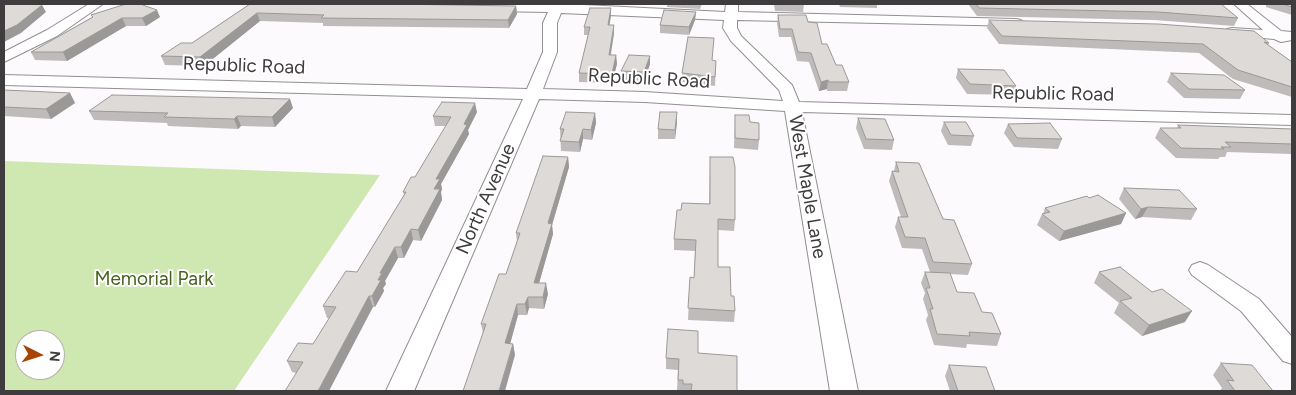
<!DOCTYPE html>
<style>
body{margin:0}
#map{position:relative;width:1296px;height:395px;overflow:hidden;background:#fdfafd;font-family:Figtree,sans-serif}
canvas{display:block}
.frame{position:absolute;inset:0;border:5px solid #3e3c3d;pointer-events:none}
.north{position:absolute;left:15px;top:330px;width:50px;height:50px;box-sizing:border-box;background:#fff;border:1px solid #b2b1b1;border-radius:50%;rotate:95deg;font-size:14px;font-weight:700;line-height:20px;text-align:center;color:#3e3c3d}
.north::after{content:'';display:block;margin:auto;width:18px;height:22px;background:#a74502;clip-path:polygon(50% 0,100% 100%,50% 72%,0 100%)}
</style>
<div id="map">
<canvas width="1296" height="395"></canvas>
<div class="frame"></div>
<div class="north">N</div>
</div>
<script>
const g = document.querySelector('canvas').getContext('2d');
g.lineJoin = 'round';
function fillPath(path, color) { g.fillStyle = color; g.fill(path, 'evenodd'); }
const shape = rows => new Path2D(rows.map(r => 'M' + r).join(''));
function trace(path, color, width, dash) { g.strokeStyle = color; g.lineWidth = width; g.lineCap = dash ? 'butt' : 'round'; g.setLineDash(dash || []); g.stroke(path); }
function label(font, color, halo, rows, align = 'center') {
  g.font = font + ' Figtree,sans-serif'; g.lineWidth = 4; g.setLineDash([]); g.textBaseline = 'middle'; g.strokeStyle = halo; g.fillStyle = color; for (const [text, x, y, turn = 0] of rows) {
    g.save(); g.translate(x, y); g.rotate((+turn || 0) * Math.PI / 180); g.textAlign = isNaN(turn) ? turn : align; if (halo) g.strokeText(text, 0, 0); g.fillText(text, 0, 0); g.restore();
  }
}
fillPath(shape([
 [4,161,380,175,234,391,4,391],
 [25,340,55,340,55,370,25,370]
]), '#cfe7b0');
const street = shape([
 [89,4,103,4,57,36,4,62,4,52,47,30,89,4],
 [486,4,564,4,725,12,726,4,738,4,738,12,1016,19,1021,20,1023,23,1021,26,737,20,737,28,741,36,792,85,799,102,1292,115,1292,125,802,112,858,391,830,391,785,111,645,102,539,99,414,391,386,391,523,99,4,85,4,75,527,89,543,52,543,23,548,12,490,11,484,7,486,4],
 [561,13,724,20,723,28,731,41,779,90,783,101,645,92,543,89,557,52,557,23,561,13],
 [1234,4,1247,4,1281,31,1292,32,1292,40,1281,42,1274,39,1227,35,1225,32,1227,29,1232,28,1263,30,1234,4],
 [1200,262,1208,265,1259,299,1292,337,1292,364,1283,361,1241,311,1192,275,1189,270,1192,265,1200,262]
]);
trace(street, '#928f92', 2);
fillPath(street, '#fff');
fillPath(shape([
 [250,4,516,6,517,14,509,28,323,26,323,23,260,21,204,66,165,65,161,56,192,43],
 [667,4,702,4,700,9,667,7],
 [760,4,804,4,803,12,775,11,774,5,760,5],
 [839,4,877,4,877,8,840,7],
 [968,4,1221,4,1238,18,1234,26,1154,20,977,16],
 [1266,4,1292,4,1292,15,1266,7],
 [696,12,695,20,689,35,660,33,660,25],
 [91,15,160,17,146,26,126,26,67,61,35,60,31,52,92,17],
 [778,15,808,22,836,65,849,82,847,91,827,91,827,89,819,91,809,62,797,61,791,37,779,37,777,23],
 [611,16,609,25,614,33,611,55,616,55,617,64,612,83,579,82,579,73,588,35,584,35,584,27],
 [989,20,1269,43,1268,45,1292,62,1292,97,1233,79,1199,53,999,44,987,28],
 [650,56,650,64,644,81,621,80,621,71],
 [716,61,715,86,682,82,682,73],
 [958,69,1016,86,1013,95,967,94,956,78],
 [1171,73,1245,90,1240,99,1184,98,1167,82],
 [4,90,70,93,75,103,51,119,4,116],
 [293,108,275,127,241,126,238,129,168,126,167,123,94,120,89,111],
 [477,112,468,130,469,134,441,184,442,189,441,192,442,200,421,241,413,240,404,258,398,258,385,281,386,284,383,288,384,291,375,307,373,307,296,373,292,372,287,361,313,344,330,318,327,318,323,306,357,272,404,195,403,192,415,177,446,126,435,126,433,116],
 [595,113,596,123,592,140,583,139,580,152,561,151,560,129],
 [735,115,750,122,759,140,758,150,734,148],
 [858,118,894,140,892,150,864,149,856,128],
 [677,122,675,139,658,139,658,129],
 [944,122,974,136,971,146,948,145,941,131],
 [1008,124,1062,139,1058,149,1014,147,1004,133],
 [1178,125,1292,129,1292,154,1227,152,1225,157,1220,157,1218,159,1176,158,1155,138,1160,128,1177,128],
 [568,157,569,167,552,225,553,234,539,283,548,294,544,309,529,308,527,315,518,315,510,344,513,344,515,355,483,333,481,324,506,274,517,242,516,233],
 [710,157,735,220,734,231,718,230,718,267,731,296,735,311,734,322,688,320,690,277,694,278,695,251,674,250,674,239,709,204],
 [896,162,943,219,972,264,968,275,950,274,957,292,982,312,1001,334,997,346,967,344,966,348,934,345,926,320,928,315,923,299,925,293,921,283,925,272,930,272,922,249,902,248,895,227,898,217,901,217,889,181,892,171,894,171],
 [1124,188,1197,209,1191,220,1142,217,1135,219,1119,199],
 [1089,198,1126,213,1121,224,1059,241,1037,225,1042,214,1043,214,1045,208],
 [1099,272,1152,292,1185,322,1142,336,1114,313,1119,303,1094,283],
 [698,353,737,391,677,391,678,370,666,369,666,358],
 [1221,363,1273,391,1220,391,1222,388,1213,375],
 [949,365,995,391,950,391,945,376]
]), '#bfbbba');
fillPath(shape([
 [42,5,46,12,21,33,4,42,4,31],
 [516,6,517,14,509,28,508,20],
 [611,8,611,16,608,33,608,25],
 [157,10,160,17,146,26,142,18],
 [696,12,695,20,689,35,689,27],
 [257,13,260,21,204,66,200,57],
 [122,18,126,26,67,61,63,52],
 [614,25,614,33,609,63,609,55],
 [616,55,617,64,612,83,612,74],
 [650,56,650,64,644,81,644,72],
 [828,80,827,89,819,91,821,82],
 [70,93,75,103,51,119,46,109],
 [290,99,293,108,275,127,272,117],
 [475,103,477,112,468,130,469,134,441,184,442,189,441,192,442,200,421,241,418,230,434,189,436,179],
 [677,112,677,122,675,139,675,130],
 [595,113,596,123,592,140,591,130],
 [237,116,241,126,238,129,234,119],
 [583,129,583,139,580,152,579,142],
 [568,157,569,167,552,225,553,234,536,294,534,283,548,223],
 [1148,207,1142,217,1135,219,1141,209],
 [1126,213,1121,224,1059,241,1064,231],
 [411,229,413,240,404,258,401,247],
 [395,247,398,258,385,281,386,284,383,288,384,291,375,307,372,296,378,280,380,273],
 [546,283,548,294,544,309,543,297],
 [369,296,373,307,329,391,318,391],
 [528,297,529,308,527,315,525,304],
 [517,304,518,315,507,355,505,343],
 [1192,311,1185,322,1142,336,1149,325],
 [513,344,515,355,505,391,499,391]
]), '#9b9997');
const building = shape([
 [4,4,42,4,42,5,17,25,4,31,4,4],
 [126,4,140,4,157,10,142,18,122,18,63,52,31,52,93,17,91,15,126,4],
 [250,4,392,4,516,6,508,20,321,18,324,15,257,13,200,57,161,56,181,43,192,43,250,4],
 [976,4,1221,4,1238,18,1158,12,979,8,976,4],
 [1282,4,1292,4,1292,7,1282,4],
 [590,8,611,8,608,25,614,25,609,55,616,55,612,74,579,73,590,27,584,27,590,8],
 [664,10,696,12,689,27,660,25,664,10],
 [778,15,806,15,808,22,817,23,822,44,827,44,836,65,842,65,849,82,829,82,828,80,821,82,811,53,798,52,792,29,780,29,778,15],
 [989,20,1158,24,1254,31,1269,43,1264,42,1292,62,1292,87,1238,70,1203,44,1002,36,989,20],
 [688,37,714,38,712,60,716,61,715,77,682,73,688,37],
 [629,55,650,56,644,72,621,71,629,55],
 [958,69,1004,70,1016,86,970,84,958,69],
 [1171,73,1224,75,1245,90,1189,89,1171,73],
 [4,90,70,93,46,109,4,107,4,90],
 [112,95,290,99,272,117,237,116,234,119,164,117,168,113,89,111,112,95],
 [442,102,475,103,464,124,467,125,436,179,440,179,434,189,440,189,418,230,411,229,401,247,395,247,380,273,382,273,378,280,381,280,372,296,369,296,318,391,285,391,303,362,287,361,298,343,313,344,336,307,323,306,346,271,357,272,406,192,403,192,411,177,415,177,451,117,433,116,442,102],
 [566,112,595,113,591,130,583,129,579,142,560,141,564,129,560,129,566,112],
 [660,112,677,112,675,130,658,129,660,112],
 [735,115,749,115,750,122,759,123,759,140,735,138,735,115],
 [858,118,885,119,894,140,866,139,858,118],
 [944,122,966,122,974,136,951,135,944,122],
 [1050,123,1062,139,1017,138,1008,124,1050,123],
 [1178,125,1292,129,1292,144,1225,142,1231,147,1221,147,1224,149,1181,148,1160,128,1181,128,1178,125],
 [543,156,568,157,548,223,552,224,534,283,546,283,543,297,528,297,525,304,517,304,505,343,513,344,499,391,463,391,486,324,481,324,499,274,506,274,520,233,516,233,543,156],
 [710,157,733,157,735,167,735,220,718,219,718,267,730,267,731,296,734,296,735,311,688,308,690,277,694,278,696,240,674,239,677,210,681,210,682,203,710,204,710,157],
 [896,162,919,163,943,219,954,220,972,264,933,262,925,238,905,237,898,217,908,217,892,171,899,172,896,162],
 [1124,188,1179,190,1197,209,1148,207,1141,209,1124,188],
 [1098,195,1126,213,1064,231,1042,214,1050,212,1045,208,1087,196,1089,198,1098,195],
 [1120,267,1152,292,1162,289,1192,311,1149,325,1120,301,1132,298,1099,272,1120,267],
 [925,272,950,273,957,292,974,293,982,312,992,313,1001,334,969,332,970,336,937,334,930,309,933,309,926,288,930,288,925,272],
 [668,329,698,331,698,353,737,356,737,391,691,391,692,384,683,384,683,380,678,380,679,359,666,358,668,329],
 [1221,363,1252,365,1273,391,1235,391,1227,380,1234,381,1221,363],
 [949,365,986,367,995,391,958,391,949,365]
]);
fillPath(building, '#dedad8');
trace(building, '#9b9997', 1);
label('19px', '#3e3c3d', '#fff', [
 ["Republic Road",244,66,2],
 ["Republic Road",649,79,3],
 ["Republic Road",1053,94,1],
 ["West Maple Lane",807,187,80],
 ["North Avenue",486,199,-66]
]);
label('19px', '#485f1e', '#fff', [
 ["Memorial Park",154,279]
]);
</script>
